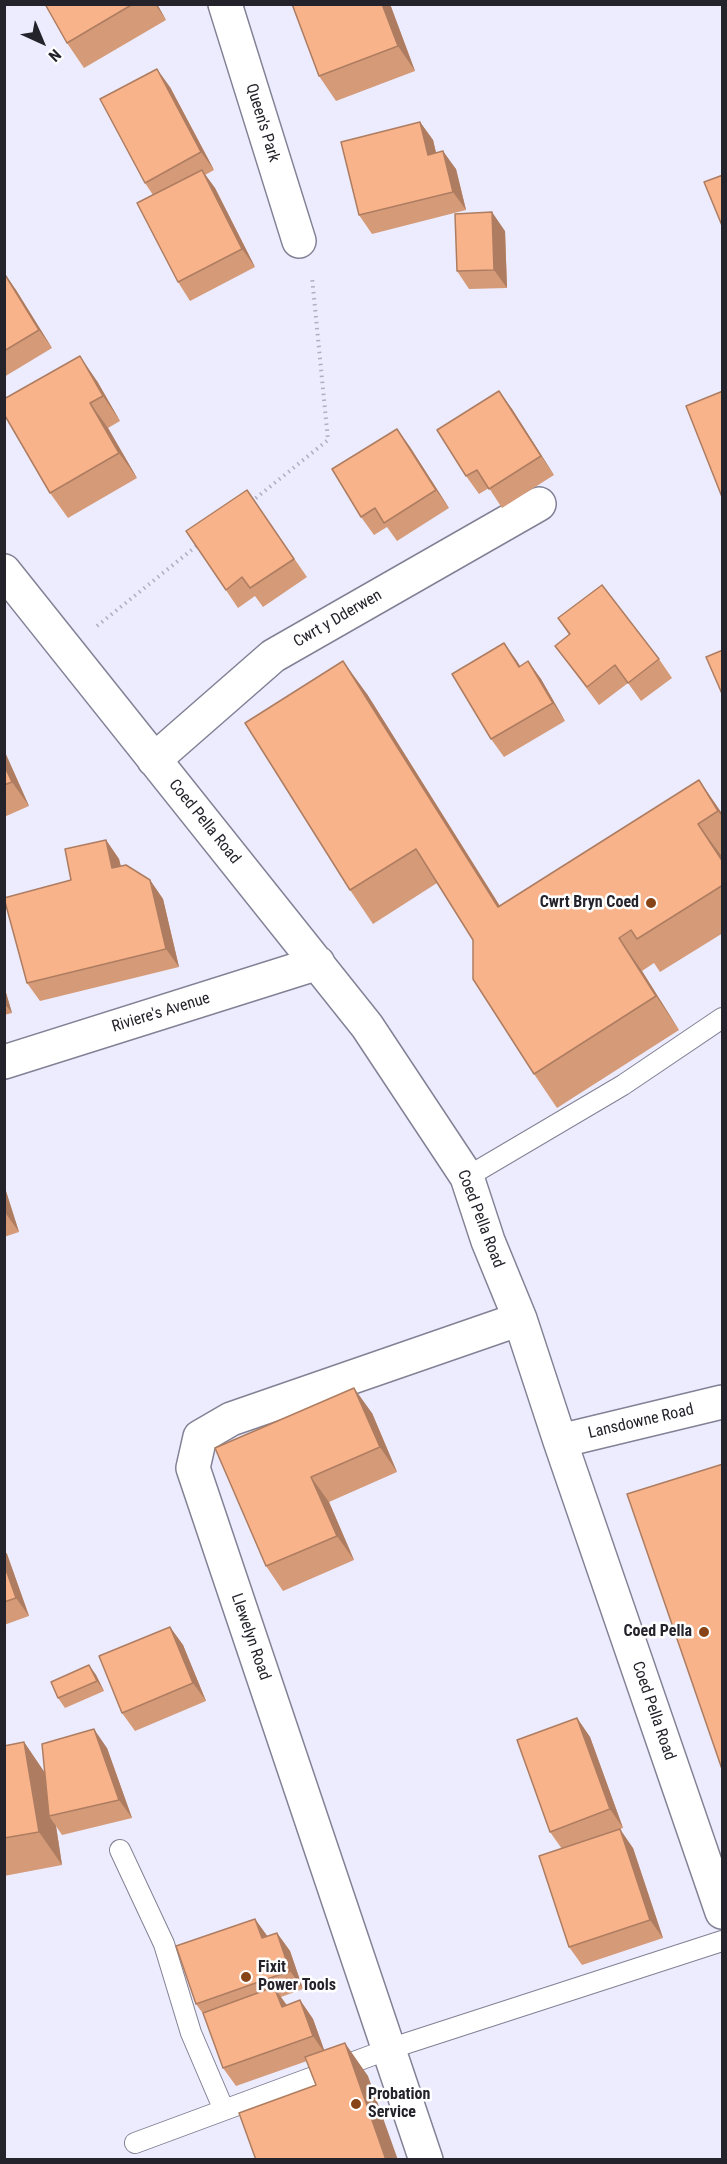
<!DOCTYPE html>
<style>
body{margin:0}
#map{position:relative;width:727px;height:2164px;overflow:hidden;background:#ececfe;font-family:"Roboto Condensed",sans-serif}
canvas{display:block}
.frame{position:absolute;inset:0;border:6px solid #24232b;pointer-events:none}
.north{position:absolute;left:12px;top:12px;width:60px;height:60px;-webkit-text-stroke:4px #fff;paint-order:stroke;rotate:136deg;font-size:16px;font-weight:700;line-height:24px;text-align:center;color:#24232b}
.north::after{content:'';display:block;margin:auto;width:21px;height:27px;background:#24232b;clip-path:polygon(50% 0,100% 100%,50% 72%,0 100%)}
</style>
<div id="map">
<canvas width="727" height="2164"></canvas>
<div class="frame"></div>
<div class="north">N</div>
</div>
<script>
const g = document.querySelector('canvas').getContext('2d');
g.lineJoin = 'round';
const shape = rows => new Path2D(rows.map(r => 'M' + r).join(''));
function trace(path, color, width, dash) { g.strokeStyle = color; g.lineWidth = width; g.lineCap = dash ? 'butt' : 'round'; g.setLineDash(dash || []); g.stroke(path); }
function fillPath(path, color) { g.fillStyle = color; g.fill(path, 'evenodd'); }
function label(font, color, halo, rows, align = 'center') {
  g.font = font + ' "Roboto Condensed",sans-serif'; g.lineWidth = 5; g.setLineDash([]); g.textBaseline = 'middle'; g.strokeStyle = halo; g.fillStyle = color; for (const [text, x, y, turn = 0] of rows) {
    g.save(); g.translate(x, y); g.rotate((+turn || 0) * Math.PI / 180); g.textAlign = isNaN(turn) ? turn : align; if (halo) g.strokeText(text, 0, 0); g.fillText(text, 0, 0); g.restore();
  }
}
const service = shape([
 [467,1177,623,1085,722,1018],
 [120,1850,164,1944,191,2033,224,2110],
 [135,2143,389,2049,722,1941]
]);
const minor = shape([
 [225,4,299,241],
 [4,571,367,1026,467,1177,488,1241,520,1319,560,1441,722,1912],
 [154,760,273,656,539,504],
 [4,1062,318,963],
 [560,1441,722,1402],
 [426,2160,193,1468,200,1437,231,1419,520,1319]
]);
trace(service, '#828195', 22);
trace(minor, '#828195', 36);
trace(shape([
 [251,502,328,440,312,277],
 [97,626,199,544]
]), '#afafbe', 4, [1.5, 4.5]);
trace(service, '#fff', 20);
trace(minor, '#fff', 33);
fillPath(shape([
 [45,4,157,4,166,20,84,68,67,43],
 [292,4,390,4,415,71,336,101,319,76],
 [170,87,214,170,205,175,215,188,255,267,190,301,178,282,153,195,145,183],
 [420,122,433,140,436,153,456,169,466,210,372,234,359,215],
 [505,231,507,288,469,289,457,271],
 [4,273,16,290,52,348,4,377],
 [97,381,120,421,108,428,137,478,68,518,50,493],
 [499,391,512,409,554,475,502,508,489,488,479,494,466,476],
 [397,429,410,447,449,508,397,541,387,527,374,535,361,517],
 [247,490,307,577,263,607,255,596,238,608,186,531],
 [558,618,659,659,672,678,641,701,628,683,599,705,555,646,569,635],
 [528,661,541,679,565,721,504,757,491,739,520,666],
 [367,694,500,906,699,780,723,815,723,857,722,857,723,858,723,933,660,972,654,963,642,971,679,1030,557,1108,534,1074,473,940,437,883,373,924,350,890],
 [4,750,29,806,4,817],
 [106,840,119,859,121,866,150,880,163,899,179,967,40,1001,27,983,71,880],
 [4,986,12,1013,4,1015],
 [4,1185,19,1232,4,1237],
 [372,1413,397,1472,329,1502,354,1560,283,1591,266,1566,215,1448],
 [4,1550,7,1554,29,1616,4,1625],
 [170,1627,183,1645,206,1701,135,1731,122,1713],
 [89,1665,96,1675,104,1691,65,1708,58,1698],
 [577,1718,590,1737,623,1828,609,1833,633,1848,663,1938,582,1965,569,1947,562,1849,550,1832],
 [24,1742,45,1773,107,1748,132,1818,62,1835,56,1826,62,1865,4,1876,4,1746],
 [255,1919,267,1936,277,1933,290,1951,303,1989,281,1997,287,2005,300,2000,313,2019,324,2050,368,2076,316,2085,307,2061,236,2086,223,2068,204,2015,196,2004]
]), '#d59a78');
fillPath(shape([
 [155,4,157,4,166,20],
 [382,4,390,4,415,71,398,46],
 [157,69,170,87,214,170,201,152],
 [420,122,433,140,441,173,428,155],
 [443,151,456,169,466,210,453,192],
 [202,170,215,188,255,267,242,249],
 [492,212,505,231,507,288,494,270],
 [4,273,16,290,52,348,39,330],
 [80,356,97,381,120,421,103,396],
 [499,391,512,409,554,475,541,456],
 [90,403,108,428,137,478,119,453],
 [397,429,410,447,449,508,436,490],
 [504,643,517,661,532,685,519,667],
 [343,661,367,694,521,940,498,907],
 [528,661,541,679,565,721,553,703],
 [4,750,29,806,12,782,4,765],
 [699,780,723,815,723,818,718,811],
 [698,824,723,858,723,862],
 [106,840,119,859,125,887,112,868],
 [150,880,163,899,179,967,166,949],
 [619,938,642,971,679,1030,656,996],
 [4,986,12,1013,4,1003],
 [4,1185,19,1232,4,1211],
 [354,1388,372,1413,397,1472,380,1447],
 [311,1477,329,1502,354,1560,337,1536],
 [4,1550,7,1554,29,1616,16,1598,4,1564],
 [170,1627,183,1645,206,1701,193,1683],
 [89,1665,96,1675,104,1691,97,1681],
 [577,1718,590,1737,623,1828,610,1809],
 [94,1729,107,1748,132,1818,119,1800],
 [24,1742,47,1776,49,1816,56,1826,62,1865,39,1832],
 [620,1829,633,1848,663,1938,650,1920],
 [255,1919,268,1937,262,1938],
 [277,1933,290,1951,303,1989,290,1971],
 [274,1987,287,2006,282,2007],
 [300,2000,313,2019,326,2055,313,2036],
 [345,2043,368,2076,398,2160,386,2160]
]), '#ae7d61');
const building = shape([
 [45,4,133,4,67,43,45,4],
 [292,4,382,4,398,46,319,76,292,4],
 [157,69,201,152,145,183,100,99,157,69],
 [420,122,428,155,443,151,453,192,359,215,341,142,420,122],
 [202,170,242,249,178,282,137,203,202,170],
 [723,175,723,228,704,182,723,175],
 [492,212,494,270,457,271,455,214,492,212],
 [4,273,39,330,4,351,4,273],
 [80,356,103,396,90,403,119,453,50,493,4,414,4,399,80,356],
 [499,391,541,456,489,489,477,470,466,476,437,430,499,391],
 [723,391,723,497,722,497,686,406,723,391],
 [397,429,436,490,384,523,375,508,361,517,332,469,397,429],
 [247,490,294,559,250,588,242,577,226,590,186,531,247,490],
 [602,585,659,659,628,683,615,665,587,687,555,646,570,634,558,618,602,585],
 [504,643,519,667,528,661,553,703,491,739,452,674,504,643],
 [723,650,723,696,706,657,723,650],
 [343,661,498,907,699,780,718,811,698,824,723,862,723,885,637,939,631,930,619,938,656,996,534,1074,473,979,473,940,416,849,350,890,245,723,343,661],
 [4,765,12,782,4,785,4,765],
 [106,840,112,868,126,865,150,880,166,949,27,983,4,898,71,880,65,849,106,840],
 [354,1388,380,1447,311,1477,337,1536,266,1566,215,1448,354,1388],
 [723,1464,723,1772,627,1494,723,1464],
 [4,1564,16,1598,4,1602,4,1564],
 [170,1627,193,1683,122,1713,99,1656,170,1627],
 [89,1665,97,1681,58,1698,51,1682,89,1665],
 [577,1718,610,1809,550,1832,517,1740,577,1718],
 [94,1729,119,1800,49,1816,42,1744,94,1729],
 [24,1742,39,1832,4,1838,4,1746,24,1742],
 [620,1829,650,1920,569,1947,539,1856,620,1829],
 [255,1919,262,1938,277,1933,290,1971,196,2004,176,1946,255,1919],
 [274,1987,282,2007,300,2000,313,2036,223,2068,203,2013,274,1987],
 [345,2043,386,2160,256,2160,239,2113,316,2085,305,2057,345,2043]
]);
fillPath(building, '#f8b38b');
trace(building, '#ae7d61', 1.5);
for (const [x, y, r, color] of [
 [651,903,6,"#874417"],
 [704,1632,6,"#874417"],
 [246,1977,6,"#874417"],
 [356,2104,6,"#874417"]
]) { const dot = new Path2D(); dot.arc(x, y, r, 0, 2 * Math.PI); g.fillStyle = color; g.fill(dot); trace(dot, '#fff', 2); }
label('16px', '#24232b', '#fff', [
 ["Queen's Park",262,123,73],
 ["Cwrt y Dderwen",338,619,-30],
 ["Coed Pella Road",204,822,51],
 ["Riviere's Avenue",161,1013,-17],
 ["Coed Pella Road",480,1219,69],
 ["Lansdowne Road",641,1422,-13],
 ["Llewelyn Road",250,1637,71],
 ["Coed Pella Road",653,1711,71]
]);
label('bold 16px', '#24232b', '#fff', [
 ["Cwrt Bryn Coed",639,903],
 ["Coed Pella",692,1632],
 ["Fixit",258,1968,"left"],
 ["Power Tools",258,1986,"left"],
 ["Probation",368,2095,"left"],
 ["Service",368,2113,"left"]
], 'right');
</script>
